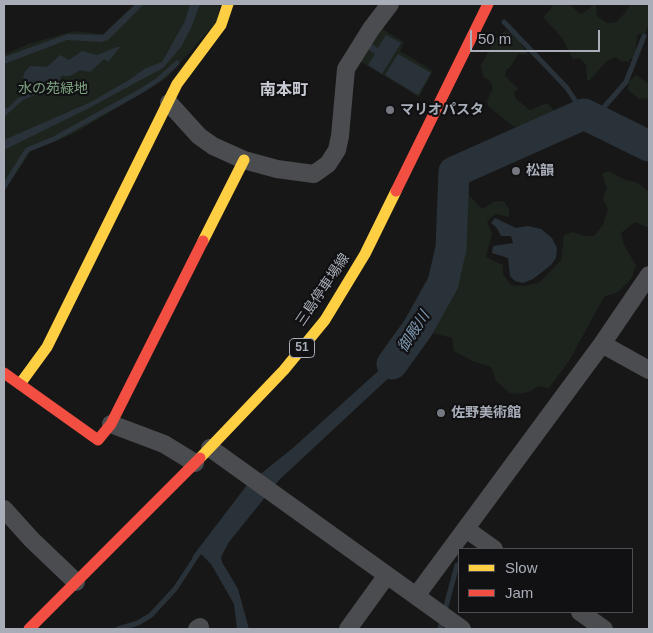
<!DOCTYPE html>
<meta charset="utf-8">
<style>
body{margin:0}
#map{position:relative;width:653px;height:633px;overflow:hidden;background:#171717;font-family:Helvetica,sans-serif}
canvas{display:block}
.frame{position:absolute;inset:0;border:5px solid #a8adb8;pointer-events:none}
.legend{position:absolute;left:458px;top:548px;width:175px;height:65px;box-sizing:border-box;background:#111113;border:1px solid #4d4f55;margin:0;padding:6px 9px;list-style:none;font-size:15px;color:#a8adb8}
.legend li{display:flex;align-items:center;gap:10px;height:25px}
.legend b{width:25px;border:1px solid #4d4f55}
.scale{position:absolute;left:470px;top:30px;width:130px;height:22px;box-sizing:border-box;border:2px solid #a8adb8;border-top:0;padding-left:6px;font-size:15px;line-height:18px;white-space:nowrap;color:#a8adb8;-webkit-text-stroke:4px #111113;paint-order:stroke}
</style>
<div id="map">
<canvas width="653" height="633"></canvas>
<div class="frame"></div>
<ul class="legend">
<li><b style="height:6px;background:#ffcf43"></b>Slow</li>
<li><b style="height:6px;background:#f24e42"></b>Jam</li>
</ul>
<div class="scale">50 m</div>
</div>
<script>
const g = document.querySelector('canvas').getContext('2d');
g.lineJoin = 'round';
function fillPath(path, color) { g.fillStyle = color; g.fill(path, 'evenodd'); }
const shape = rows => new Path2D(rows.map(r => 'M' + r).join(''));
function trace(path, color, width, dash) { g.strokeStyle = color; g.lineWidth = width; g.lineCap = dash ? 'butt' : 'round'; g.setLineDash(dash || []); g.stroke(path); }
function label(font, color, halo, rows, align = 'center') {
  g.font = font + ' Helvetica,"Noto Sans JP",sans-serif'; g.lineWidth = 4.5; g.setLineDash([]); g.textBaseline = 'middle'; g.strokeStyle = halo; g.fillStyle = color; for (const [text, x, y, turn = 0] of rows) {
    g.save(); g.translate(x, y); g.rotate((+turn || 0) * Math.PI / 180); g.textAlign = isNaN(turn) ? turn : align; if (halo) g.strokeText(text, 0, 0); g.fillText(text, 0, 0); g.restore();
  }
}
fillPath(shape([
 [134,4,220,4,217,21,167,78,73,134,31,151,4,191,4,55,28,44,74,31,103,34],
 [552,4,569,4,581,14,590,8,591,4,596,5,597,16,607,23,616,22,626,12,630,4,649,4,649,27,646,29,646,33,637,35,636,50,633,58,629,60,630,62,620,61,616,57,607,61,590,80,587,80,586,65,579,58,573,59,562,38,543,17,551,9],
 [379,27,404,42,400,51,433,71,419,97,358,60],
 [505,31,508,31,519,41,528,55,518,54,511,66,506,70,505,76,518,89,514,92,516,99,530,110,547,103,560,117,560,121,553,123,543,119,519,127,513,126,488,106,487,101,493,88,490,81,483,77,481,65,495,39],
 [636,75,649,84,649,98,639,99,628,90,629,82],
 [609,171,623,179,638,183,649,192,649,228,635,222,621,233,624,245,636,265,632,278,618,292,604,297,569,361,549,388,538,386,531,391,519,394,510,393,496,381,491,367,475,362,454,351,452,338,429,332,429,320,439,306,444,287,452,275,458,206,466,202,468,194,482,209,494,202,504,201,509,209,509,217,496,214,487,221,492,234,486,257,503,265,503,274,511,285,524,286,539,283,561,260,564,235,573,232,584,236,594,236,603,225,608,209,603,199,607,188,602,174]
]), '#1d241e');
fillPath(shape([
 [136,4,144,4,108,40,101,42,67,40,4,64,4,57,68,34,103,35],
 [190,4,200,4,191,28,181,47,163,68,89,108,4,150,4,140,91,102,129,80,146,68,162,62,185,21],
 [386,35,401,43,382,74,368,65,375,54,367,49,370,43,378,48],
 [117,47,120,47,108,62,104,59,90,72,80,70,70,76,61,76,57,91,50,94,34,95,23,100,4,117,4,109,8,108,18,98,32,92,23,80,24,73,30,66,47,67,60,55,69,60,82,51,97,55],
 [398,54,431,73,418,95,385,75],
 [495,218,516,228,528,226,541,229,552,238,557,248,556,258,551,265,533,279,523,283,515,281,510,276,508,258,492,253,493,246,513,243,511,236,501,236,497,228,491,223],
 [411,324,422,333,393,374,279,480,229,542,221,557,222,562,238,589,249,629,237,629,234,604,211,564,201,554,196,559,192,557,247,485,294,447,386,364]
]), '#2a3239');
trace(shape([
 [504,22,567,88,584,114],
 [597,120,605,106,626,82,644,36],
 [4,187,27,150,54,139,141,91,158,80,177,63],
 [118,629,138,623,151,615,175,589,198,554],
 [440,629,457,565]
]), '#2a3239', 5);
trace(shape([
 [392,364,418,328,443,283,451,248,454,172,584,114,649,146]
]), '#2a3239', 31);
trace(shape([
 [169,103,199,136,213,146,244,160,277,169,314,174,328,164,337,150,340,136,346,69,371,29,390,4],
 [602,344,649,370],
 [111,424,164,444,195,463],
 [210,448,462,629],
 [4,509,32,540,76,582],
 [466,529,494,549],
 [416,596,602,344,649,275],
 [580,612,604,629],
 [197,629,200,627],
 [348,629,387,575]
]), '#4b4c50', 18);
trace(shape([
 [203,241,244,160],
 [20,384,47,347,177,84,221,25,228,4],
 [200,458,284,370,325,320,365,254,396,191]
]), '#ffcf43', 11);
trace(shape([
 [396,191,488,4],
 [4,373,98,440,111,424,203,241],
 [29,629,200,458]
]), '#f24e42', 11);
for (const [x, y, r, color] of [
 [390,110,5,"#757880"],
 [516,171,5,"#757880"],
 [441,413,5,"#757880"]
]) { const dot = new Path2D(); dot.arc(x, y, r, 0, 2 * Math.PI); g.fillStyle = color; g.fill(dot); trace(dot, '#111113', 2); }
for (const [x, y, w] of [
 [302,348,25]
]) { const box = new Path2D(); box.roundRect(x - w / 2, y - 9.5, w, 19, 4); g.fillStyle = '#111113'; g.fill(box); trace(box, '#a8adb8', 1); }
label('bold 12px', '#a8adb8', null, [
 ["51",302,348]
]);
label('14px', '#7fa381', '#111113', [
 ["水の苑緑地",53,89]
]);
label('bold 14px', '#a8adb8', '#111113', [
 ["マリオパスタ",400,110],
 ["松韻",526,171],
 ["佐野美術館",451,413]
], 'left');
label('14px', '#a8adb8', '#111113', [
 ["三島停車場線",323,290,-56]
]);
label('italic 15px', '#7f9bb3', '#111113', [
 ["御殿川",414,332,-57]
]);
label('bold 16px', '#c9ccd4', '#111113', [
 ["南本町",284,91]
]);
</script>
